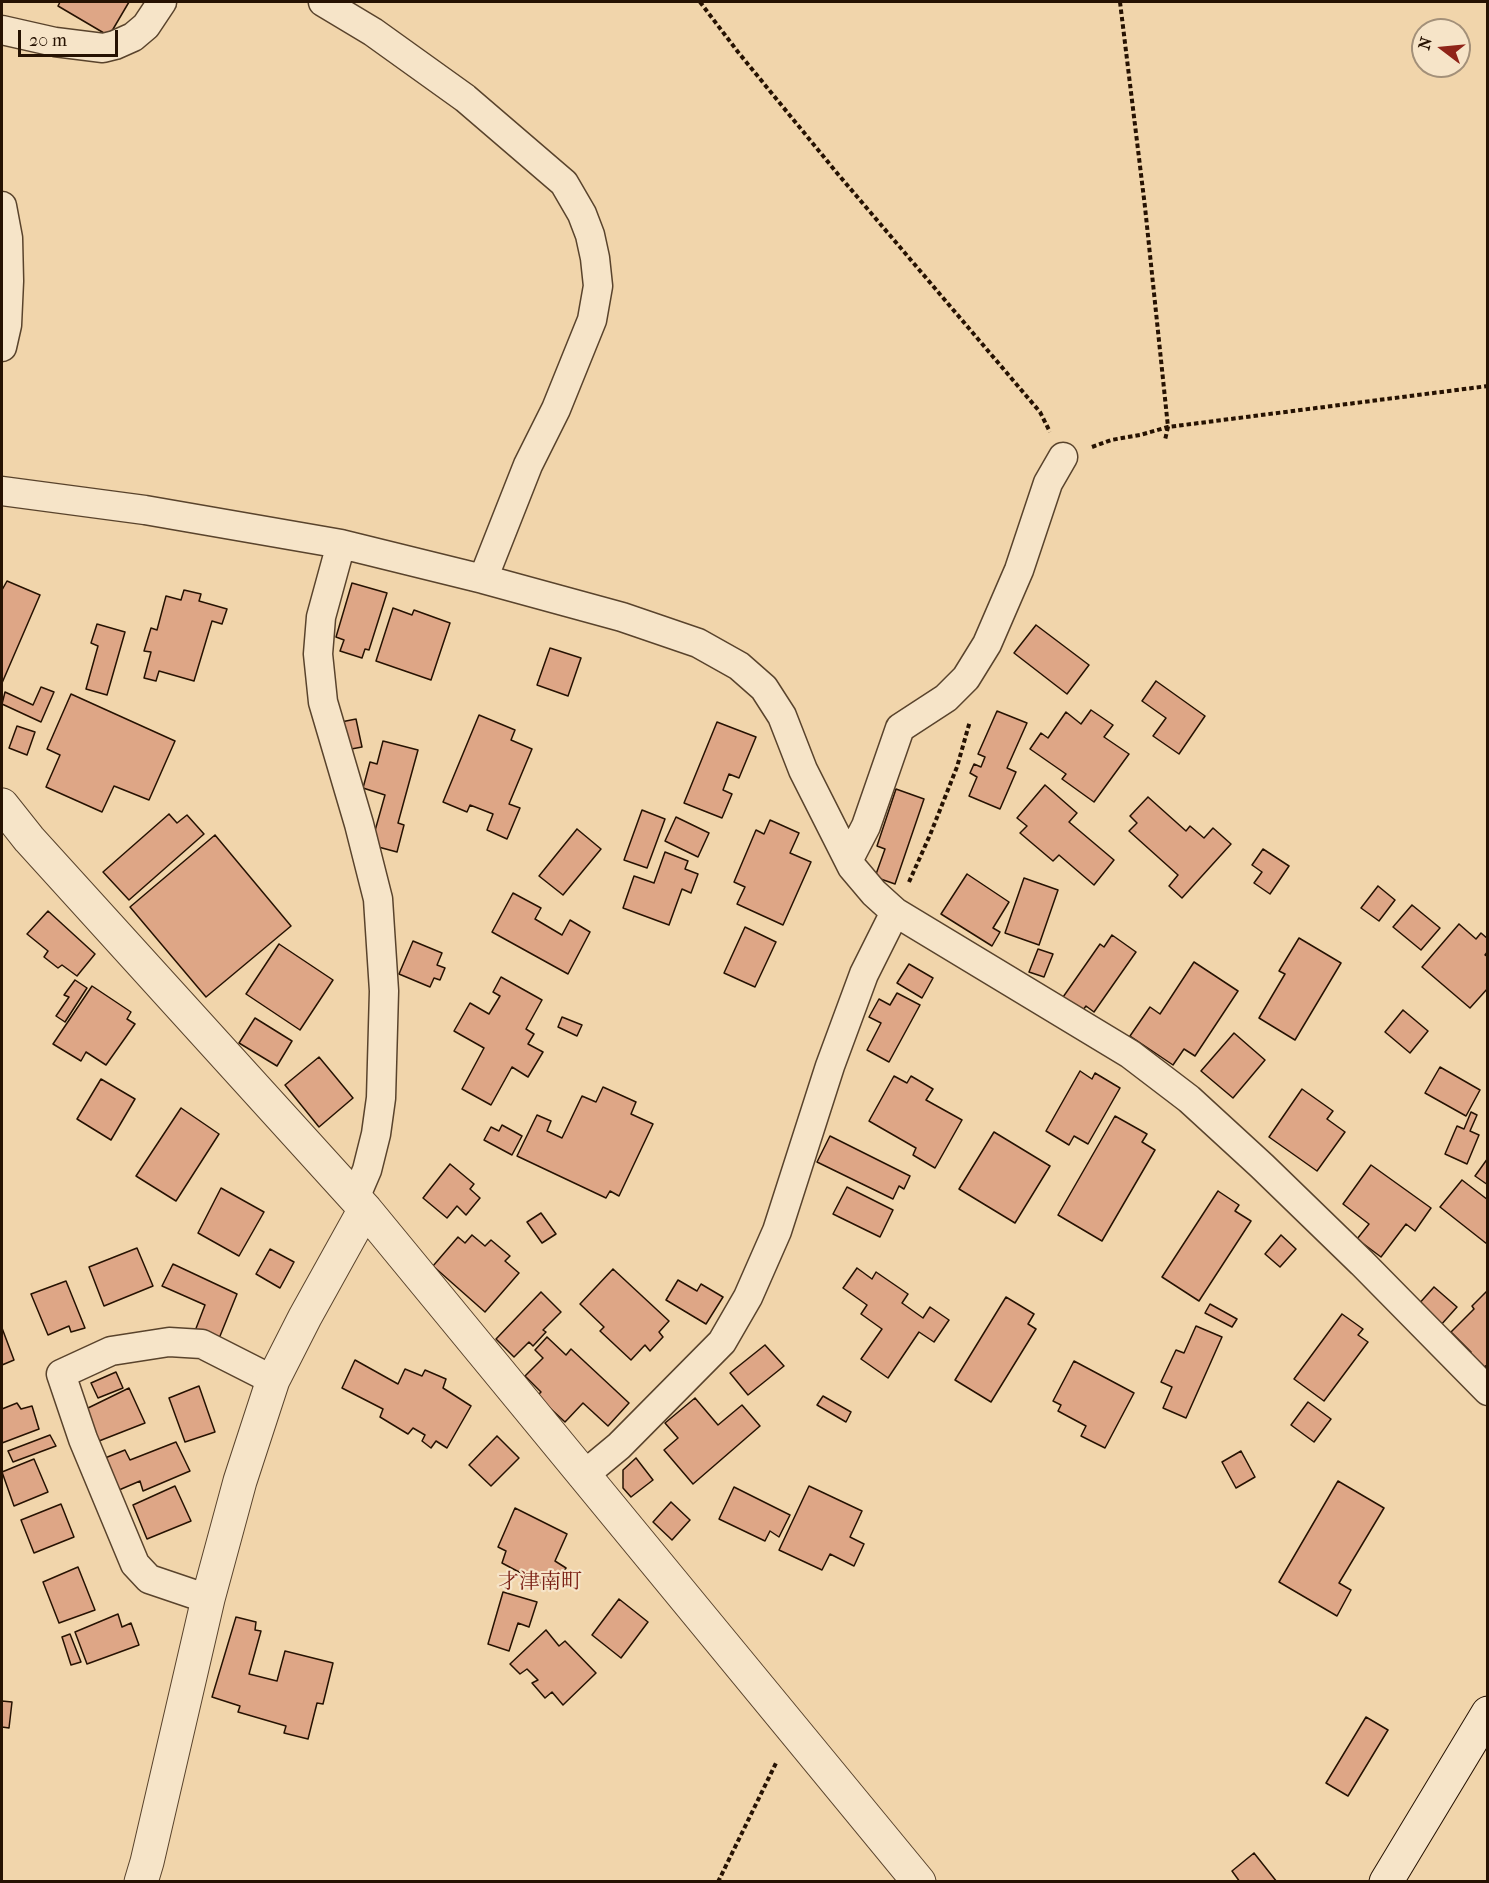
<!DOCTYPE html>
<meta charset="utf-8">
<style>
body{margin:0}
#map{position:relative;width:1489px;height:1883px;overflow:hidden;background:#f1d5ab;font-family:"IM FELL French Canon",serif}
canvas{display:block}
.frame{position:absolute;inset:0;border:3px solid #261202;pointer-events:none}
.north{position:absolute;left:1411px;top:18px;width:60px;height:60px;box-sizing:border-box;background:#f6e4c8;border:2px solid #a39079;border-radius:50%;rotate:286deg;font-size:16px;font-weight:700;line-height:24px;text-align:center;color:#261202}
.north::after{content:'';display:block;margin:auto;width:21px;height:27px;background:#8f2418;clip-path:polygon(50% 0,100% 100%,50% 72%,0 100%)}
.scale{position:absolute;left:18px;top:30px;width:100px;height:27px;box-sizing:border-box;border:3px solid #261202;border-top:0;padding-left:8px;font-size:18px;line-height:21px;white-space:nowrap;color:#261202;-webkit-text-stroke:4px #f6e4c8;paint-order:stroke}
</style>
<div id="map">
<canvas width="1489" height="1883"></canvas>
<div class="frame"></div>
<div class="north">N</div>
<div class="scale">20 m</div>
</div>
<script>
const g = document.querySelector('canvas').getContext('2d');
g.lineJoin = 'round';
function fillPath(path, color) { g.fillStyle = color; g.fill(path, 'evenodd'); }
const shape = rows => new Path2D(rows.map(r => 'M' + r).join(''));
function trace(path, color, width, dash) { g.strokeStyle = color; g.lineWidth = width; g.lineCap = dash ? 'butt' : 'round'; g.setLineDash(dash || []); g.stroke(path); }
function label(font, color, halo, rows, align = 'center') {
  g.font = font + ' "IM FELL French Canon","Noto Serif JP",serif'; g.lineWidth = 4.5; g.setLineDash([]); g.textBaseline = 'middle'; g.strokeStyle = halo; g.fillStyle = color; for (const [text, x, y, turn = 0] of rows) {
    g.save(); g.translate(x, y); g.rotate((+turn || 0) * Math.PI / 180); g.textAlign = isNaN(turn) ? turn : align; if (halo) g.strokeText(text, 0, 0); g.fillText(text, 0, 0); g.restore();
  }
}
const building = shape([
 [60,2,129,2,109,36,58,6,60,2],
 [7,581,40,595,2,683,2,590,7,581],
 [352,583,387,593,369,650,365,649,362,658,340,651,344,640,336,637,352,583],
 [184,590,201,594,199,601,227,609,222,624,212,621,194,681,159,671,156,681,144,678,151,652,144,651,151,628,157,630,166,596,181,600,184,590],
 [393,608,412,615,414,610,450,623,431,680,376,661,393,608],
 [97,624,125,632,107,695,86,689,98,646,91,643,97,624],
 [1036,625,1089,665,1067,694,1014,653,1036,625],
 [550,648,581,658,568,696,537,685,550,648],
 [1156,681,1205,716,1179,754,1153,736,1166,718,1142,701,1156,681],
 [41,687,54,692,41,722,2,704,5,692,33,705,41,687],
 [71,694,175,741,149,800,114,786,102,812,46,787,60,755,47,749,71,694],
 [1091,710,1113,725,1104,737,1129,754,1094,802,1062,779,1066,774,1030,749,1041,733,1048,738,1066,712,1081,724,1091,710],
 [997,711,1027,723,1007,768,1016,772,1000,809,969,796,977,777,970,773,974,764,981,767,985,757,978,754,997,711],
 [479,715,515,730,511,740,532,749,509,804,520,808,507,839,487,830,493,814,470,805,467,812,443,802,479,715],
 [356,719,362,747,346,750,341,722,356,719],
 [717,722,756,737,739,778,729,774,723,790,732,794,722,818,684,803,717,722],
 [17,726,35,732,27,755,9,748,17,726],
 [383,741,418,750,398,823,404,825,397,852,371,845,385,795,363,788,370,762,377,764,383,741],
 [1045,785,1077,813,1069,822,1114,860,1094,885,1059,855,1053,861,1020,833,1027,826,1017,818,1045,785],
 [896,789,924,799,895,884,875,877,885,849,877,846,896,789],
 [1148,797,1186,831,1190,826,1204,838,1213,828,1231,844,1182,898,1169,886,1178,875,1129,831,1137,823,1130,816,1148,797],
 [642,810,665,819,647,868,624,860,642,810],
 [169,814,177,823,187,815,204,834,129,900,103,872,169,814],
 [676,817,709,833,698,857,665,841,676,817],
 [770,820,799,833,790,853,811,862,783,925,737,904,745,887,734,882,756,830,764,834,770,820],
 [577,829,601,849,563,895,539,876,577,829],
 [215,835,291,926,206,997,130,907,215,835],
 [1263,849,1289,866,1270,894,1254,883,1262,872,1252,865,1263,849],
 [665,852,688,861,685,869,698,874,691,893,682,889,669,925,623,908,634,876,654,883,665,852],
 [967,874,1009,902,993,928,1000,932,992,946,941,914,967,874],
 [1024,878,1058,890,1039,945,1005,933,1024,878],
 [1378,886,1395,900,1379,921,1361,908,1378,886],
 [513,893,541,908,535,919,562,935,570,920,590,932,568,974,492,932,513,893],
 [1412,905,1440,928,1421,950,1393,927,1412,905],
 [48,911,95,954,77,976,62,965,58,968,44,957,48,951,27,934,48,911],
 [1459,924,1476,939,1481,933,1488,939,1488,951,1485,955,1488,957,1488,988,1470,1008,1422,967,1459,924],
 [745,927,776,942,755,987,724,973,745,927],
 [1112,935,1136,952,1094,1012,1086,1006,1080,1014,1061,1000,1100,944,1104,947,1112,935],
 [1299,938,1341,963,1295,1040,1259,1018,1285,974,1279,971,1299,938],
 [413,941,442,953,437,965,445,968,440,980,434,978,430,987,399,974,413,941],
 [279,944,333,980,300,1030,246,994,279,944],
 [1038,949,1053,954,1044,977,1029,972,1038,949],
 [1194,962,1238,991,1195,1056,1184,1049,1173,1065,1130,1036,1150,1007,1160,1014,1194,962],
 [909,964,933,978,922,998,897,983,909,964],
 [501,977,542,1000,526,1029,534,1034,528,1044,543,1052,528,1077,512,1067,491,1105,462,1089,484,1048,454,1031,470,1003,489,1014,500,996,493,992,501,977],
 [75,980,87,988,65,1022,56,1016,69,997,64,995,75,980],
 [92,986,131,1012,127,1019,135,1024,106,1065,86,1052,81,1061,53,1044,92,986],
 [897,993,920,1005,889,1062,867,1050,881,1023,869,1017,879,999,890,1005,897,993],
 [1403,1010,1428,1031,1410,1053,1385,1032,1403,1010],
 [562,1017,582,1025,577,1036,558,1027,562,1017],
 [255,1018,292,1041,277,1066,239,1043,255,1018],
 [1234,1033,1265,1060,1233,1098,1201,1071,1234,1033],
 [319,1057,353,1098,319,1127,285,1085,319,1057],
 [1440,1067,1480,1090,1466,1116,1425,1093,1440,1067],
 [1080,1071,1092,1079,1095,1073,1120,1088,1088,1144,1074,1136,1069,1145,1046,1131,1080,1071],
 [894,1076,907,1083,911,1076,933,1089,926,1100,962,1120,935,1168,913,1155,916,1148,869,1121,894,1076],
 [101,1079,135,1099,111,1140,77,1119,101,1079],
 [603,1087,636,1102,631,1114,653,1124,619,1196,610,1191,606,1198,517,1156,537,1115,551,1121,547,1131,562,1138,582,1096,596,1102,603,1087],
 [1302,1089,1333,1111,1327,1119,1345,1132,1317,1171,1269,1137,1302,1089],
 [181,1108,219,1134,176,1201,136,1176,181,1108],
 [1471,1112,1477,1115,1470,1131,1479,1135,1467,1164,1445,1154,1457,1126,1464,1129,1471,1112],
 [1115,1116,1147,1134,1142,1142,1155,1150,1102,1241,1058,1215,1115,1116],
 [502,1125,522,1136,512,1155,484,1140,491,1127,499,1131,502,1125],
 [994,1132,1050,1166,1015,1223,959,1189,994,1132],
 [830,1136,910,1176,904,1189,899,1186,893,1199,817,1162,830,1136],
 [1488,1158,1488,1185,1475,1176,1488,1158],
 [450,1164,474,1184,470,1189,480,1198,466,1215,457,1206,447,1218,423,1198,450,1164],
 [1371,1165,1431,1208,1415,1231,1406,1224,1381,1257,1357,1239,1369,1224,1343,1204,1371,1165],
 [1462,1180,1488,1200,1487,1244,1440,1207,1462,1180],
 [847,1187,893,1210,880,1237,833,1214,847,1187],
 [221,1188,264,1212,239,1256,198,1233,221,1188],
 [1218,1191,1239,1205,1235,1211,1251,1221,1199,1301,1162,1277,1218,1191],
 [541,1213,556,1234,542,1243,527,1222,541,1213],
 [472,1235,485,1246,491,1240,510,1256,505,1261,519,1273,485,1312,433,1266,458,1237,465,1243,472,1235],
 [1281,1235,1296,1249,1280,1267,1265,1254,1281,1235],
 [137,1248,153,1286,104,1306,89,1267,137,1248],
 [270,1249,294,1262,280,1288,256,1274,270,1249],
 [173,1264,237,1294,218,1341,195,1331,205,1305,162,1286,173,1264],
 [857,1268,872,1279,876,1272,908,1294,902,1303,923,1318,930,1307,949,1320,934,1342,919,1332,888,1378,861,1359,882,1329,861,1314,867,1305,843,1288,857,1268],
 [613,1269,669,1321,659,1332,663,1337,650,1351,645,1345,631,1360,600,1331,604,1327,580,1304,613,1269],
 [678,1280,697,1291,701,1284,723,1297,706,1324,666,1300,678,1280],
 [66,1281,85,1328,71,1332,69,1326,48,1335,31,1294,66,1281],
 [1434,1287,1457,1307,1440,1326,1417,1306,1434,1287],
 [1488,1290,1488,1364,1481,1370,1468,1356,1471,1352,1451,1332,1474,1309,1472,1306,1488,1290],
 [541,1292,561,1312,543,1330,546,1332,533,1346,529,1342,514,1357,496,1339,541,1292],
 [1006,1297,1034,1314,1028,1324,1036,1329,991,1402,955,1380,1006,1297],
 [1210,1304,1237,1319,1232,1327,1205,1313,1210,1304],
 [1342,1314,1363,1329,1358,1335,1368,1342,1324,1401,1294,1379,1342,1314],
 [1196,1326,1222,1337,1186,1418,1163,1408,1172,1387,1161,1382,1176,1350,1184,1353,1196,1326],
 [2,1328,14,1360,2,1365,2,1328],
 [547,1337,566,1355,571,1349,629,1403,608,1426,583,1403,565,1422,537,1396,541,1392,525,1376,543,1358,535,1350,547,1337],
 [765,1345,784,1366,748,1395,730,1373,765,1345],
 [355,1360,398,1384,405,1369,422,1376,425,1370,446,1379,443,1388,471,1406,447,1448,436,1441,431,1448,422,1441,425,1435,413,1428,408,1434,380,1417,383,1409,342,1388,355,1360],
 [1074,1361,1134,1393,1105,1448,1081,1436,1086,1426,1058,1411,1061,1405,1053,1401,1074,1361],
 [116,1372,123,1388,98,1398,91,1383,116,1372],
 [199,1386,215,1432,185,1442,169,1398,199,1386],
 [129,1388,145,1423,99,1441,86,1409,129,1388],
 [823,1396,851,1412,846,1422,817,1405,823,1396],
 [695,1398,718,1425,742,1405,760,1426,693,1484,664,1450,678,1438,665,1423,695,1398],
 [1308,1402,1331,1419,1314,1442,1291,1425,1308,1402],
 [17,1403,21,1409,32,1406,39,1429,2,1443,2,1409,17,1403],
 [50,1435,56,1446,13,1462,8,1451,50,1435],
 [497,1436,519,1458,491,1486,469,1465,497,1436],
 [176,1442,190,1471,143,1491,140,1481,119,1490,105,1458,125,1450,130,1460,176,1442],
 [1241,1451,1255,1477,1236,1488,1222,1462,1241,1451],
 [636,1458,653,1480,631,1497,623,1488,623,1470,636,1458],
 [34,1459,48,1492,14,1506,2,1472,34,1459],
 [1338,1481,1384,1508,1339,1583,1351,1590,1337,1616,1279,1582,1338,1481],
 [175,1486,191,1521,147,1539,133,1505,175,1486],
 [809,1486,862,1511,850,1537,864,1544,854,1566,830,1554,822,1570,779,1550,809,1486],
 [734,1487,790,1515,779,1537,770,1531,765,1541,719,1519,734,1487],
 [671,1502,690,1520,672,1540,653,1522,671,1502],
 [61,1504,74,1537,34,1553,21,1520,61,1504],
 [515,1508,567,1534,555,1561,566,1568,553,1590,502,1563,506,1551,498,1547,515,1508],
 [78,1567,95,1610,59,1623,43,1582,78,1567],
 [503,1592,537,1602,529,1627,518,1623,509,1651,488,1644,503,1592],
 [619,1599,648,1622,621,1658,592,1635,619,1599],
 [118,1614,122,1627,131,1623,139,1645,87,1664,75,1632,118,1614],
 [236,1617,256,1622,255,1630,261,1631,249,1674,277,1681,285,1651,333,1663,323,1704,317,1703,308,1739,284,1733,286,1726,238,1712,240,1706,212,1697,236,1617],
 [546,1630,559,1646,565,1641,596,1673,563,1705,552,1692,545,1698,532,1683,538,1680,527,1669,520,1674,510,1664,546,1630],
 [70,1634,81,1662,71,1665,62,1637,70,1634],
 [2,1701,12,1702,9,1728,2,1727,2,1701],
 [1366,1717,1388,1730,1348,1796,1326,1783,1366,1717],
 [1254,1853,1277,1882,1240,1882,1232,1871,1254,1853]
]);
fillPath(building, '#dea686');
trace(building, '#261202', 1.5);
const minor = shape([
 [323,2,373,32,465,98,564,183,582,214,590,235,595,258,598,286,592,320,556,409,528,465,483,579],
 [2,30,55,42,103,48,115,45,133,37,146,26,162,2],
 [2,206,8,238,9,281,7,325,2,347],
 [2,491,145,510,341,544,483,579,622,617,698,643,739,666,764,688,782,716,803,770,852,867,874,893,895,912,1130,1054,1189,1099,1262,1166,1362,1263,1488,1391],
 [341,544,321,617,318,654,323,702,359,824,378,899,384,991,381,1098,376,1134,367,1170,355,1198],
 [849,859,866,826,900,728,946,698,966,678,987,644,1019,570,1048,483,1063,457],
 [584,1475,619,1446,722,1342,748,1297,777,1231,830,1066,864,974,895,912],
 [208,1599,149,1579,135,1564,83,1439,61,1374,111,1351,169,1342,202,1344,273,1380]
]);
const tertiary = shape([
 [2,805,29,839,365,1209,919,1882],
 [141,1882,147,1862,208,1599,240,1481,273,1380,305,1317,365,1209]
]);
const secondary = shape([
 [1386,1882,1488,1713]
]);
trace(minor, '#59432c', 31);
trace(tertiary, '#59432c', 35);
trace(secondary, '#261202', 35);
trace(shape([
 [700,2,738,52,837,173,1040,412,1050,432],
 [1120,2,1145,207,1168,427,1165,440],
 [1092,447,1111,440,1140,435,1168,427,1488,386],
 [909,882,930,835,957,767,970,721],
 [718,1882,777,1761]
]), '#261202', 4, [4.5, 3]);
trace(minor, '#f6e4c8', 28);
trace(tertiary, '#f6e4c8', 33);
trace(secondary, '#f6e4c8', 33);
label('21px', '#7a1f14', '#f6e4c8', [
 ["才津南町",540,1583]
]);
</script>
